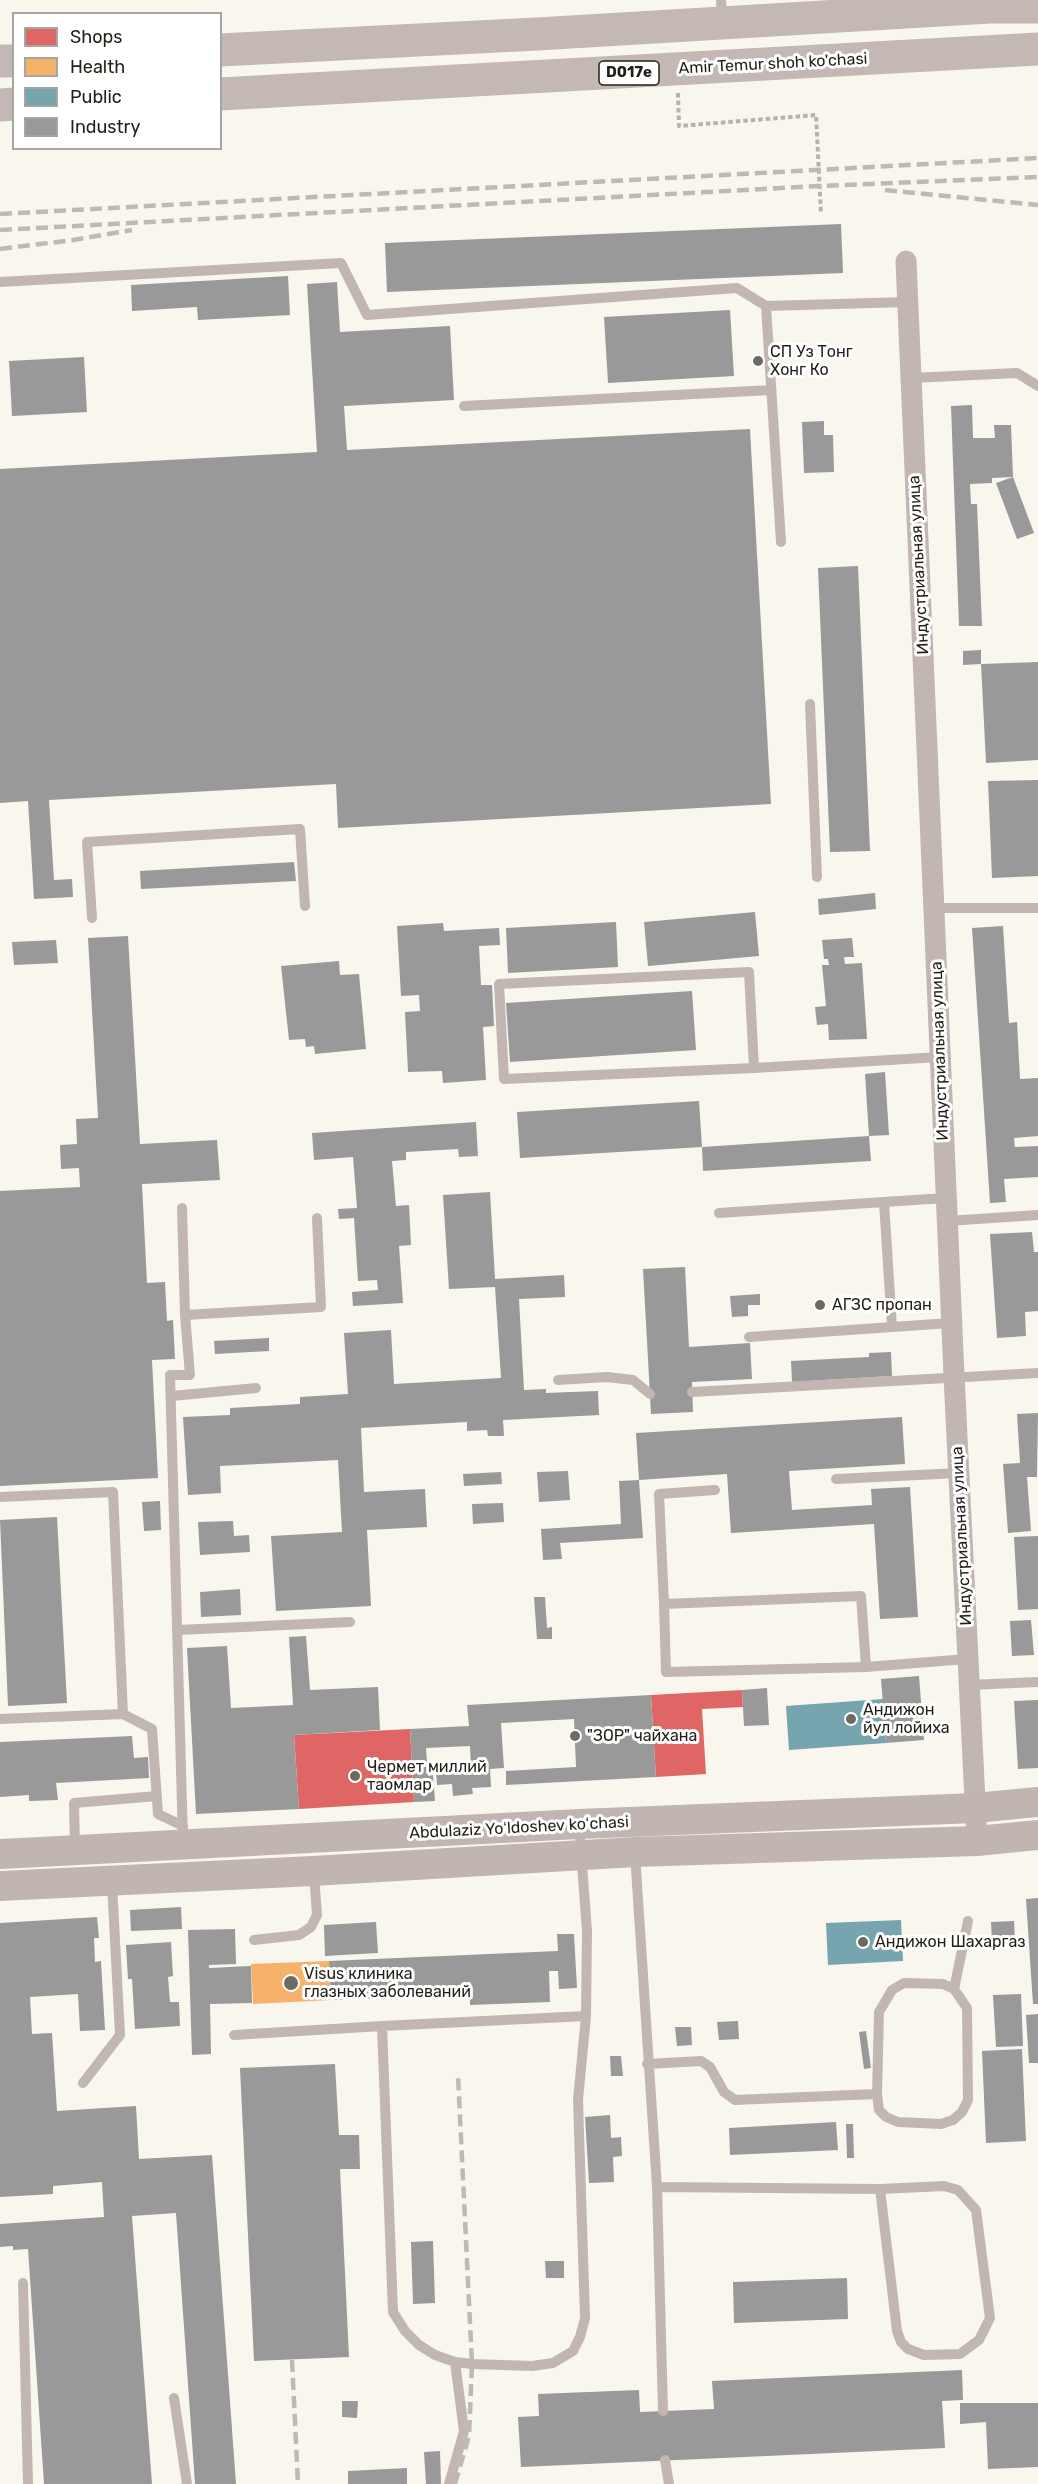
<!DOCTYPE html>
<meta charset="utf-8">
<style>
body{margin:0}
#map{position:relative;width:1038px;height:2484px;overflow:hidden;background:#f9f6ee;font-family:Rubik,sans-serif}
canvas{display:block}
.legend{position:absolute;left:12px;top:12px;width:210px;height:138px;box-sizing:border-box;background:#fff;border:2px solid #a7a5a2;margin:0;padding:8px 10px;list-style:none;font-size:18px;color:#221f16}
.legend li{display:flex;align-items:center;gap:12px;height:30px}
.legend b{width:30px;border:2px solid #a7a5a2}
</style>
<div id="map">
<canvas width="1038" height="2484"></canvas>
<ul class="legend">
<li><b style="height:16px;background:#e06666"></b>Shops</li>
<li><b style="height:16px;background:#f6b26b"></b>Health</li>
<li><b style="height:16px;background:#76a5af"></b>Public</li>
<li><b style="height:16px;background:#999"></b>Industry</li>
</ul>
</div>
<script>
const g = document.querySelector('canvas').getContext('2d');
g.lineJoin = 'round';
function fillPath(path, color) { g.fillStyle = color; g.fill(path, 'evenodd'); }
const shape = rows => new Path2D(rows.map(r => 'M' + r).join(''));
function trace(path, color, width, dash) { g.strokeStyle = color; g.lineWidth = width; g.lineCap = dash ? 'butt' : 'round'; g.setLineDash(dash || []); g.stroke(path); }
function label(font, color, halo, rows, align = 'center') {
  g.font = font + ' Rubik,sans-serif'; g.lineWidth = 6; g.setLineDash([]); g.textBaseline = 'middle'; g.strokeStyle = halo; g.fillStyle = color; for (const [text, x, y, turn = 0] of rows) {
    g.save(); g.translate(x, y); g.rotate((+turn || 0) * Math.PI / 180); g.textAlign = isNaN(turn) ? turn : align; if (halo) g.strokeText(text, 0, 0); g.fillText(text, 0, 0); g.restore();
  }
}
fillPath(shape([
 [742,1690,743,1707,702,1709,706,1774,656,1777,651,1695],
 [410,1729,414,1802,299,1809,294,1735]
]), '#e06666');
fillPath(shape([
 [329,1961,331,2000,253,2004,251,1964]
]), '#f6b26b');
fillPath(shape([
 [883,1699,886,1743,789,1750,786,1706],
 [901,1920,903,1961,828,1965,826,1923]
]), '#76a5af');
fillPath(shape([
 [841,224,843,273,387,292,385,243],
 [288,276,290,315,198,320,197,307,132,311,131,285],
 [337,282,340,332,450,326,454,400,344,406,347,450,750,429,771,804,338,828,336,784,49,800,54,880,72,879,73,897,34,899,28,801,0,803,0,469,317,452,307,284],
 [730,310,734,376,608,383,604,317],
 [84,357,87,412,12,416,9,361],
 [972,405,973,438,995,438,994,425,1011,425,1013,477,1034,533,1017,539,996,483,1013,477,992,478,992,483,970,484,971,504,977,504,982,626,959,626,951,406],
 [824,421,824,435,833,435,834,472,804,473,802,422],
 [858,566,870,851,830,852,818,568],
 [981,650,981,664,963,665,963,651],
 [1038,662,1038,760,986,763,981,664],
 [1038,780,1038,876,992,878,988,781],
 [294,862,296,881,141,889,140,871],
 [875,893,876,909,819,915,818,899],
 [755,912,759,956,648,966,644,922],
 [616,922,618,967,508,973,506,928],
 [443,923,444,931,499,928,500,945,479,946,481,985,492,985,494,1026,483,1027,486,1080,443,1083,442,1071,408,1072,405,1012,420,1011,419,995,401,996,397,926],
 [1003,926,1009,1023,1017,1022,1020,1079,1038,1078,1038,1136,1014,1138,1015,1147,1038,1146,1038,1177,1004,1179,1006,1202,990,1203,972,928],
 [128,936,140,1144,217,1140,220,1180,142,1184,147,1283,165,1282,167,1321,173,1320,175,1359,152,1360,158,1478,0,1486,0,1191,80,1187,79,1168,61,1169,60,1145,77,1144,76,1119,98,1118,88,938],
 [852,938,854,957,844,957,845,964,862,963,867,1039,829,1040,828,1024,817,1025,815,1007,826,1006,822,965,829,965,828,959,824,959,822,940],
 [56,940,58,963,14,965,12,942],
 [339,961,340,975,359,974,366,1049,315,1054,314,1046,306,1047,305,1039,289,1040,281,966],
 [692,991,696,1050,510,1062,506,1003],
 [885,1072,889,1135,869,1136,865,1074],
 [699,1101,702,1147,520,1158,517,1112],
 [476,1122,478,1156,459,1157,458,1149,406,1152,406,1160,392,1161,396,1206,409,1205,411,1245,399,1246,403,1303,353,1306,352,1292,378,1290,377,1280,358,1281,354,1218,339,1219,338,1209,357,1208,353,1157,314,1160,312,1133],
 [869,1136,871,1161,703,1171,702,1147],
 [490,1192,495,1279,564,1275,565,1297,519,1299,524,1390,546,1389,546,1393,598,1391,599,1415,503,1420,504,1436,488,1436,487,1430,467,1431,467,1422,361,1428,364,1492,425,1489,427,1527,367,1530,371,1606,276,1611,271,1536,342,1532,338,1460,220,1466,221,1493,188,1495,183,1417,230,1415,230,1408,300,1404,300,1397,348,1394,344,1333,391,1330,394,1384,501,1378,495,1287,449,1289,443,1195],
 [1032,1232,1034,1252,1038,1252,1038,1311,1025,1312,1026,1336,997,1338,990,1234],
 [685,1267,689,1347,750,1343,752,1379,692,1382,693,1412,651,1414,643,1269],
 [760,1294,760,1305,748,1305,748,1316,732,1317,730,1296],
 [269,1338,269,1351,215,1354,214,1341],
 [891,1352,892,1376,792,1382,791,1361,869,1357,869,1353],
 [1038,1413,1037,1477,1027,1477,1031,1531,1008,1533,1003,1464,1020,1463,1017,1414],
 [902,1417,905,1464,789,1471,792,1510,872,1505,871,1489,910,1487,918,1617,880,1619,874,1524,731,1533,727,1474,639,1480,636,1433],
 [568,1471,570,1500,539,1502,537,1472],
 [501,1472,502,1484,464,1486,463,1474],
 [639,1480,643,1538,560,1543,562,1559,543,1560,541,1529,621,1524,619,1481],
 [160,1501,161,1530,144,1531,142,1502],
 [503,1503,504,1522,473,1524,472,1504],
 [57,1517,67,1703,8,1706,0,1520],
 [233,1521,234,1536,249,1535,250,1552,200,1555,198,1522],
 [1038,1536,1038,1609,1018,1610,1014,1537],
 [240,1589,241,1615,201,1617,200,1592],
 [534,1597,545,1597,547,1628,552,1627,552,1639,537,1639],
 [1031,1620,1034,1655,1012,1656,1010,1621],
 [306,1636,310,1690,378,1687,380,1730,294,1735,299,1809,196,1814,187,1648,227,1646,231,1708,293,1705,289,1637],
 [919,1676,924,1740,886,1743,881,1679],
 [767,1688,769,1725,744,1726,742,1690],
 [651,1695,656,1777,506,1785,506,1771,576,1767,574,1719,501,1723,504,1768,490,1769,491,1787,472,1788,473,1794,453,1796,452,1784,437,1785,436,1772,471,1770,470,1746,426,1748,428,1776,433,1775,435,1801,414,1802,410,1729,469,1726,467,1705],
 [1038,1700,1038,1768,1018,1769,1014,1701],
 [132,1736,134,1758,148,1757,149,1778,56,1783,58,1800,29,1801,29,1795,0,1797,0,1742],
 [1038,1898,1038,2004,1033,2004,1026,1899],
 [181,1907,182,1929,131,1931,130,1910],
 [97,1917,99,1938,94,1938,95,1962,101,1961,105,2030,80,2031,78,1994,30,1997,32,2034,52,2033,57,2111,136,2106,139,2159,212,2155,236,2484,195,2484,176,2213,132,2216,152,2484,44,2484,28,2249,13,2250,13,2246,0,2247,0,2224,104,2217,102,2182,53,2186,53,2194,0,2197,0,1923],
 [1014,1921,1015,1940,992,1941,991,1922],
 [376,1922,378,1953,325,1956,324,1925],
 [235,1929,236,1964,209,1965,209,1968,251,1966,252,2003,210,2004,211,2054,192,2055,188,1930],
 [557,1934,574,1934,577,1988,559,1989,558,1971,549,1971,550,2002,470,2005,470,1996,331,2000,329,1961,558,1951],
 [171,1942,173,1976,168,1977,170,2002,179,2002,180,2026,135,2029,132,1979,128,1979,126,1945],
 [1021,1994,1023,2046,996,2047,993,1995],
 [1038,2014,1038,2063,1029,2063,1026,2015],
 [738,2021,739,2039,719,2040,717,2022],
 [675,2027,691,2027,692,2045,677,2046],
 [866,2031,871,2068,864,2069,859,2032],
 [1022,2049,1026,2141,986,2143,982,2051],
 [610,2056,621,2056,623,2076,611,2076],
 [335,2064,339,2135,359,2135,360,2169,340,2169,349,2357,254,2361,240,2068],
 [610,2115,611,2138,621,2137,622,2156,613,2157,614,2182,589,2183,585,2117],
 [836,2122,838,2150,730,2155,729,2128],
 [846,2124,853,2124,854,2158,847,2158],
 [433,2241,435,2303,413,2304,411,2242],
 [545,2261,564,2261,564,2278,546,2278],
 [847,2278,848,2319,734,2323,733,2282],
 [962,2370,963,2400,942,2401,945,2448,521,2467,518,2417,539,2416,538,2394,639,2390,640,2412,714,2409,712,2381],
 [342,2401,358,2401,357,2418,342,2417],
 [960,2403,1038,2403,1038,2467,988,2469,986,2422,960,2424],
 [440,2451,441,2484,426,2484,424,2452],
 [407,2468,407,2484,348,2484,348,2471]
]), '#999');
trace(shape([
 [678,93,679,126,816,115,821,214]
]), '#b8b0ad', 4, [4.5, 3]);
trace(shape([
 [721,0,722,20],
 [0,282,341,263,367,315,737,288,766,306,908,302],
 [766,306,781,542],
 [911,378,1017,373,1038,386],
 [464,406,771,390],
 [810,704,817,877],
 [934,908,1038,908],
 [92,918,87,842,300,829,305,906],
 [754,1068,749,972,499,984,504,1079,754,1068,940,1057],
 [946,1198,884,1202,892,1327,951,1323],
 [182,1208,185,1315],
 [719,1213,884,1202],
 [947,1221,1038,1215],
 [749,1337,892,1327],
 [558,1380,607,1377,633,1380,650,1394],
 [692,1392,1038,1373],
 [172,1396,256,1388],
 [836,1479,959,1473],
 [715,1490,659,1494,664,1604,861,1596,866,1667,967,1659],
 [0,1497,113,1492,123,1714,0,1719],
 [664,1604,666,1672,866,1667],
 [178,1630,350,1622],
 [969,1685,1038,1682],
 [123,1714,152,1729,158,1814,183,1826],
 [579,1825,587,1931,586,2016,578,2100,585,2318,580,2337,573,2351,553,2363,532,2366,472,2364,455,2362,435,2355,419,2345,405,2331,393,2312,382,2026,586,2016],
 [183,1841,170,1375,190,1375,185,1315,321,1307,317,1218],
 [75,1848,74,1803,157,1796],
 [635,1854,657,2187,663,2411],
 [254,1940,299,1935,311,1927,317,1915,314,1874],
 [954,1989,968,1921],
 [234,2035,382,2026],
 [647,2064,701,2061,710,2067,724,2092,735,2100,877,2094,879,2012,892,1990,904,1983,943,1984,954,1989,967,2008,968,2100,962,2112,953,2120,941,2124,898,2122,886,2117,879,2110,877,2094],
 [83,2083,120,2035,112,1884],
 [657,2187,880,2189,944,2186,958,2190,976,2210,990,2318,979,2340,960,2354,924,2355,908,2349,901,2342,897,2331,880,2189],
 [23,2283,28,2484],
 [174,2398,187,2484],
 [665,2460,669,2484],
 [449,2484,464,2431,455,2362]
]), '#c2b6b3', 10);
trace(shape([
 [906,261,954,1376,977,1841]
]), '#c2b6b3', 21);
trace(shape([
 [0,1854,579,1824,975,1808,1038,1802],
 [0,1886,313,1871,635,1852,977,1841,1038,1835]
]), '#c1b5b2', 30);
trace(shape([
 [220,50,537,34,990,7,1038,7],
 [0,61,14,61],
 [220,94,1038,49],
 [0,105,14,104]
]), '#c3b8b3', 33);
trace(shape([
 [885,190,1038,205],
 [0,214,1038,158],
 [0,230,819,186,1038,177],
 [0,249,73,240,132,230],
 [292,2360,298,2484],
 [455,2484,469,2436,472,2364,458,2076]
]), '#bfb8b3', 4.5, [12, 6]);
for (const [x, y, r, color] of [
 [758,361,6,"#6d6a62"],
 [820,1305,6,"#6d6a62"],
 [851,1719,6,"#6d6a62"],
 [575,1736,6,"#6d6a62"],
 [355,1776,6,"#6d6a62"],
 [863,1942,6,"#6d6a62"],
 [291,1983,8,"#6d6a62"]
]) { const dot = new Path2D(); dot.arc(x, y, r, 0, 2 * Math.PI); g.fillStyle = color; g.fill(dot); trace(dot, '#fff', 2); }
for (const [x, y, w] of [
 [629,73,60]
]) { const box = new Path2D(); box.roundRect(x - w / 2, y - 12, w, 24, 4.5); g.fillStyle = '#fff'; g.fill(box); trace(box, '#221f16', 1.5); }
label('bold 15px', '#221f16', null, [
 ["D017e",629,73]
]);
label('16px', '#221f16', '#fff', [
 ["Amir Temur shoh ko'chasi",773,64,-3],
 ["Индустриальная улица",919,565,-93],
 ["Индустриальная улица",940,1051,-92],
 ["Индустриальная улица",962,1536,-93],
 ["Abdulaziz Yoʻldoshev koʻchasi",519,1828,-3]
]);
label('16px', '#221f16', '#fff', [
 ["СП Уз Тонг",770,352],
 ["Хонг Ко",770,370],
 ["АГЗС пропан",832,1305],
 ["Андижон",863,1710],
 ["йул лойиха",863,1728],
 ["\"ЗОР\" чайхана",587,1736],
 ["Чермет миллий",367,1767],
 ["таомлар",367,1785],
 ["Андижон Шахаргаз",875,1942],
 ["Visus клиника",304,1974],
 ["глазных заболеваний",304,1992]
], 'left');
</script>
